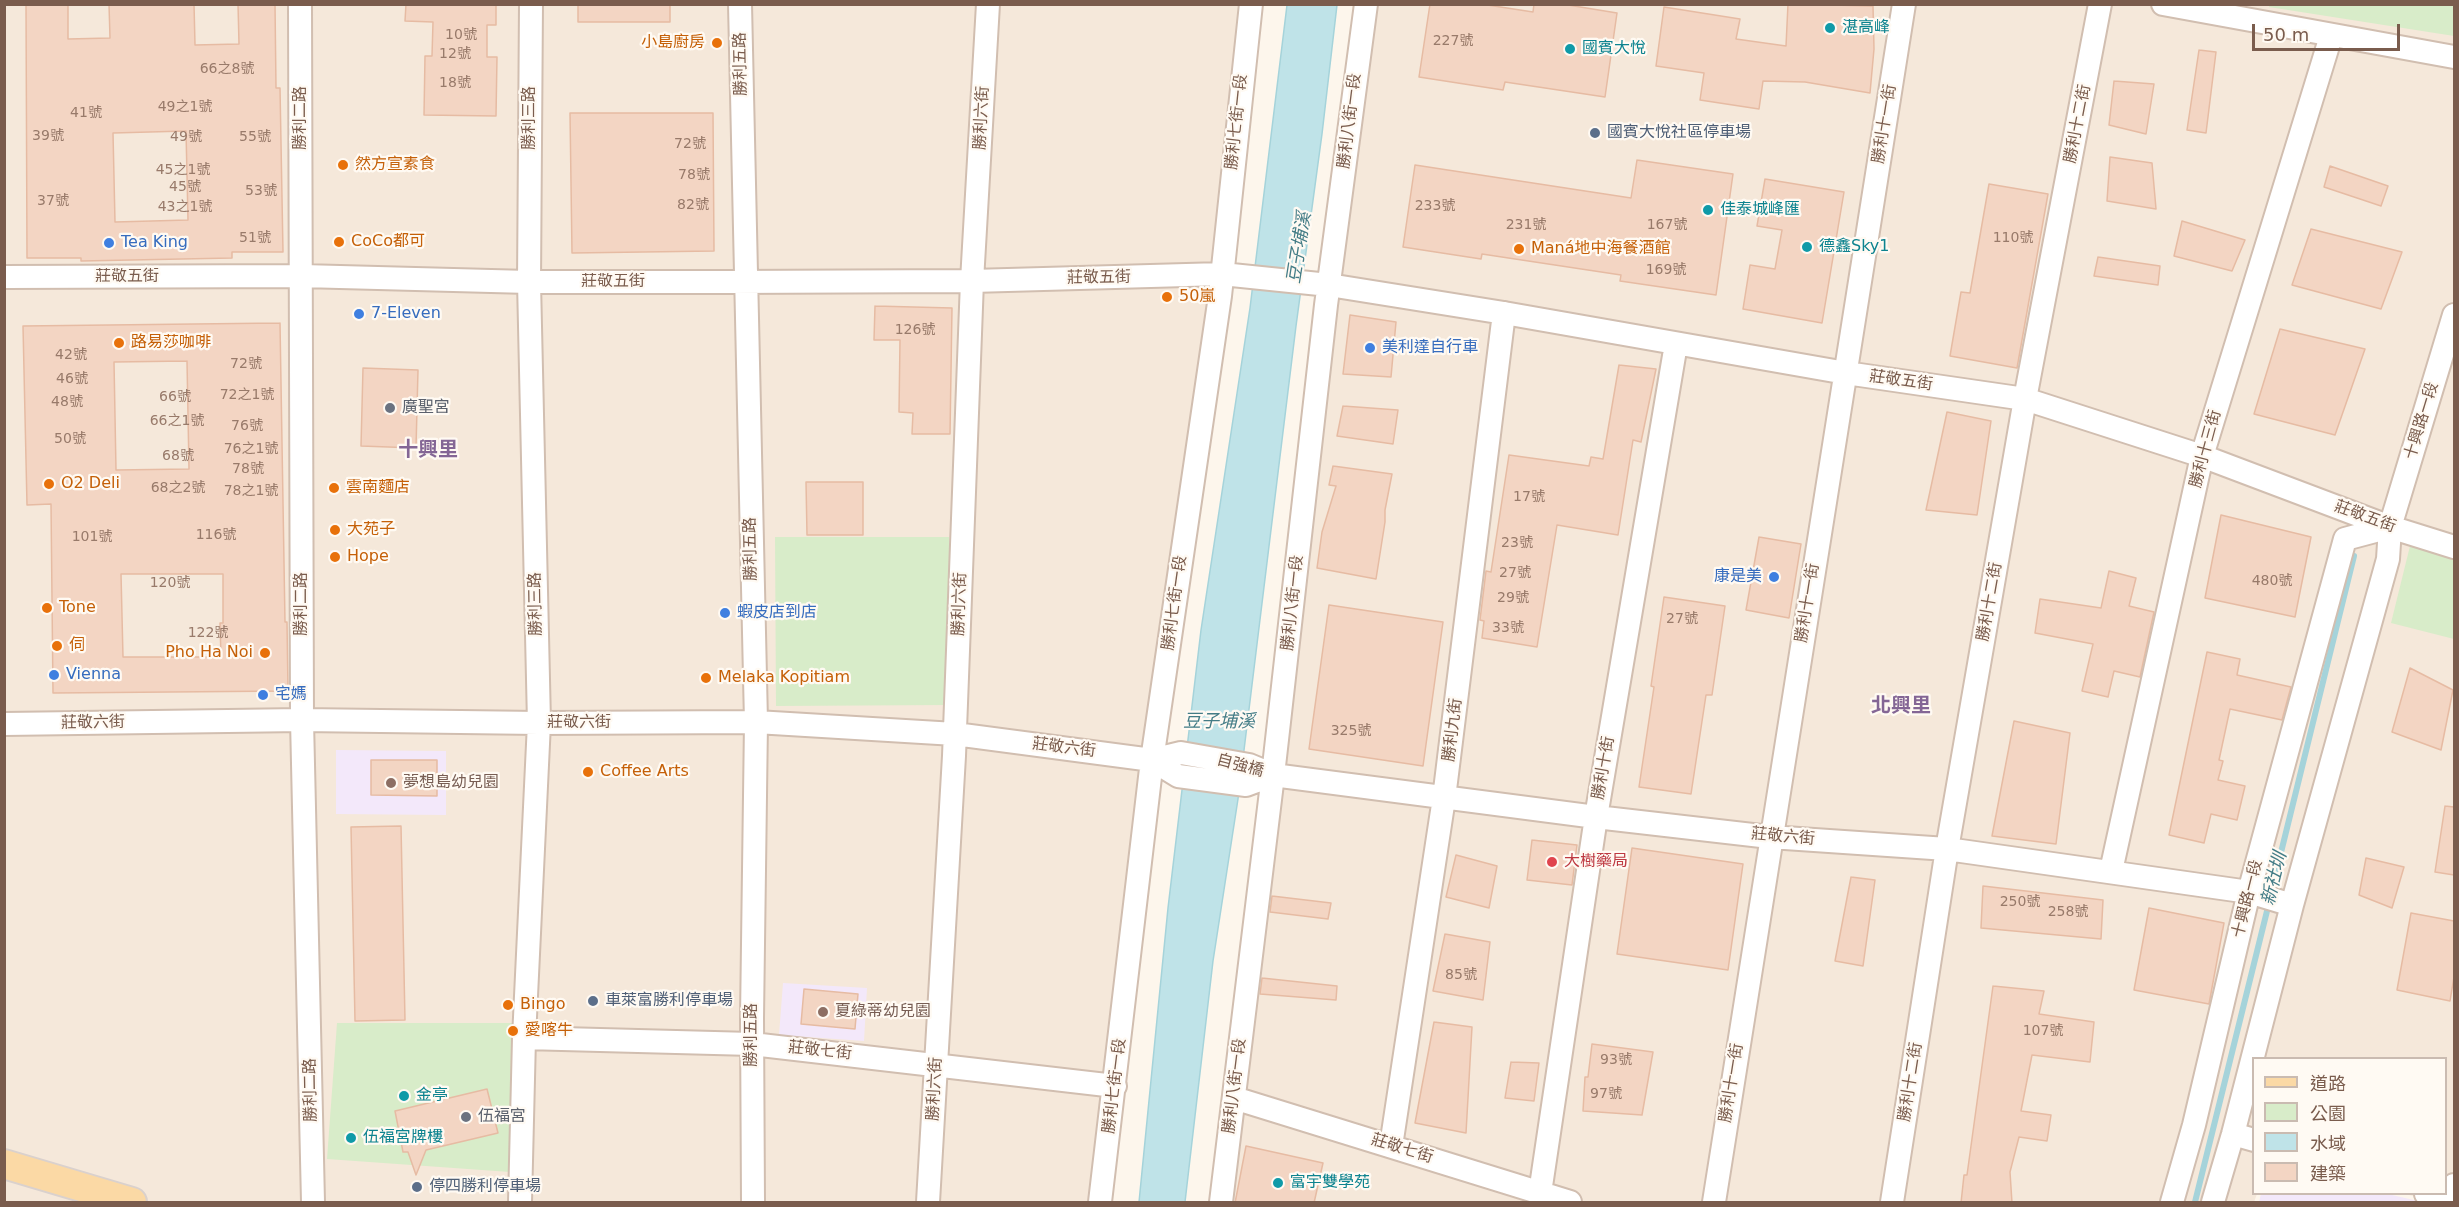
<!DOCTYPE html>
<meta charset="utf-8">
<style>
body{margin:0}
#map{position:relative;width:2459px;height:1207px;overflow:hidden;background:#fdf6ec;font-family:"DejaVu Sans","Noto Sans TC",sans-serif}
canvas{display:block}
.frame{position:absolute;inset:0;border:6px solid #7a5c4d;pointer-events:none}
.legend{position:absolute;left:2252px;top:1057px;width:195px;height:138px;box-sizing:border-box;background:#fffaf3;border:2px solid #cabbb1;margin:0;padding:8px 10px;list-style:none;font-size:18px;color:#7a5c4d}
.legend li{display:flex;align-items:center;gap:12px;height:30px}
.legend b{width:30px;border:2px solid #cabbb1}
.scale{position:absolute;left:2252px;top:24px;width:148px;height:27px;box-sizing:border-box;border:3px solid #7a5c4d;border-top:0;padding-left:8px;font-size:18px;line-height:21px;white-space:nowrap;color:#7a5c4d;-webkit-text-stroke:4px #fffaf3;paint-order:stroke}
</style>
<div id="map">
<canvas width="2459" height="1207"></canvas>
<div class="frame"></div>
<ul class="legend">
<li><b style="height:8px;background:#fbd9a5"></b>道路</li>
<li><b style="height:16px;background:#d8ecc9"></b>公園</li>
<li><b style="height:16px;background:#bfe3e8"></b>水域</li>
<li><b style="height:16px;background:#f3d5c3"></b>建築</li>
</ul>
<div class="scale">50 m</div>
</div>
<script>
const g = document.querySelector('canvas').getContext('2d');
g.lineJoin = 'round';
function fillPath(path, color) { g.fillStyle = color; g.fill(path, 'evenodd'); }
const shape = rows => new Path2D(rows.map(r => 'M' + r).join(''));
function trace(path, color, width, dash) { g.strokeStyle = color; g.lineWidth = width; g.lineCap = dash ? 'butt' : 'round'; g.setLineDash(dash || []); g.stroke(path); }
function label(font, color, halo, rows, align = 'center') {
  g.font = font + ' "DejaVu Sans","Noto Sans TC",sans-serif'; g.lineWidth = 4.5; g.setLineDash([]); g.textBaseline = 'middle'; g.strokeStyle = halo; g.fillStyle = color; for (const [text, x, y, turn = 0] of rows) {
    g.save(); g.translate(x, y); g.rotate((+turn || 0) * Math.PI / 180); g.textAlign = isNaN(turn) ? turn : align; if (halo) g.strokeText(text, 0, 0); g.fillText(text, 0, 0); g.restore();
  }
}
fillPath(shape([
 [5,5,1254,5,1092,1202,5,1202],
 [1367,5,2454,5,2454,1202,2438,1202,2405,1194,2446,1194,2446,1058,2254,1058,2254,1194,2257,1194,2254,1202,1223,1202]
]), '#f5e8da');
fillPath(shape([
 [336,750,446,751,446,815,336,814],
 [783,983,867,988,864,1041,779,1035],
 [2261,1194,2388,1194,2422,1202,2259,1202]
]), '#f3e8fa');
fillPath(shape([
 [2270,4,2454,5,2454,36,2269,7],
 [775,537,949,537,950,705,776,706],
 [2410,546,2454,558,2454,639,2391,623],
 [337,1023,520,1023,510,1172,327,1159]
]), '#d8ecc9');
const water = shape([
 [1287,5,1337,5,1322,134,1296,326,1238,799,1213,961,1185,1202,1139,1202,1168,908,1201,630,1250,308,1287,5]
]);
fillPath(water, '#bfe3e8');
trace(water, '#a5d3da', 1.5);
trace(shape([
 [2271,893,2354,556],
 [2195,1202,2269,903]
]), '#a5d3da', 6);
const building = shape([
 [26,4,68,4,68,39,110,38,109,4,194,4,195,45,239,44,238,4,275,4,276,88,280,88,283,252,232,252,232,258,81,261,81,258,27,258,26,4],
 [186,131,188,220,115,222,113,133,186,131],
 [406,4,496,4,496,25,487,25,487,57,497,57,496,116,424,115,425,56,432,56,433,22,405,21,406,4],
 [578,4,670,4,670,22,578,22,578,4],
 [1430,4,1481,4,1533,12,1534,4,1562,4,1617,13,1605,97,1505,82,1503,90,1419,77,1430,4],
 [1788,4,1873,6,1874,49,1870,93,1805,82,1763,81,1759,109,1700,100,1704,73,1656,66,1664,7,1740,19,1736,39,1786,46,1788,4],
 [2199,50,2216,52,2206,133,2187,130,2199,50],
 [2114,81,2154,84,2146,134,2109,125,2114,81],
 [570,113,713,113,714,251,572,253,570,113],
 [2110,157,2152,163,2156,209,2107,201,2110,157],
 [1637,160,1733,174,1716,295,1620,281,1621,275,1482,254,1481,259,1403,247,1415,165,1631,198,1637,160],
 [2330,166,2388,186,2381,206,2324,187,2330,166],
 [1765,179,1844,192,1822,323,1743,309,1750,265,1775,269,1782,230,1757,226,1765,179],
 [1989,184,2048,194,2017,368,1950,356,1961,292,1970,293,1989,184],
 [2182,221,2245,240,2232,271,2174,256,2182,221],
 [2311,229,2402,252,2381,309,2292,285,2311,229],
 [2098,257,2160,266,2158,285,2094,276,2098,257],
 [875,306,952,308,950,434,912,434,913,413,899,412,900,340,874,340,875,306],
 [1350,315,1396,322,1391,377,1343,374,1350,315],
 [280,323,285,622,287,622,288,691,53,693,51,504,27,505,23,326,280,323],
 [187,361,189,469,116,470,114,362,187,361],
 [121,574,223,574,223,623,220,623,221,657,123,657,121,574],
 [2280,329,2365,349,2335,435,2254,414,2280,329],
 [1619,365,1656,369,1641,442,1633,440,1618,535,1557,525,1537,647,1482,638,1484,621,1480,620,1486,571,1491,572,1509,455,1589,466,1591,457,1603,459,1619,365],
 [363,368,418,370,416,448,361,446,363,368],
 [1343,406,1398,410,1393,444,1337,436,1343,406],
 [1947,412,1991,421,1977,515,1926,510,1947,412],
 [1333,466,1392,474,1385,510,1385,522,1376,579,1317,568,1322,532,1336,486,1329,485,1333,466],
 [806,482,863,482,863,535,807,535,806,482],
 [2221,515,2311,537,2295,617,2205,598,2221,515],
 [1759,537,1801,544,1789,618,1746,610,1759,537],
 [2109,571,2136,578,2129,606,2154,612,2140,677,2114,671,2108,697,2082,691,2093,644,2035,633,2040,599,2101,608,2109,571],
 [1664,597,1725,606,1712,695,1706,695,1691,794,1639,787,1654,687,1651,686,1664,597],
 [1329,605,1443,622,1423,766,1309,749,1329,605],
 [2207,652,2240,659,2237,675,2291,687,2282,720,2230,709,2219,760,2223,761,2218,780,2245,786,2237,820,2211,814,2204,843,2169,835,2207,652],
 [2410,668,2453,690,2441,750,2392,732,2410,668],
 [2014,721,2070,733,2056,844,1992,836,2014,721],
 [371,760,437,760,437,796,371,795,371,760],
 [2445,806,2454,807,2454,875,2435,872,2445,806],
 [401,826,405,1020,355,1021,351,827,401,826],
 [1532,840,1577,845,1572,885,1527,880,1532,840],
 [1632,848,1743,864,1728,970,1617,954,1632,848],
 [1456,855,1497,866,1489,908,1446,897,1456,855],
 [2366,858,2404,867,2392,908,2359,895,2366,858],
 [1851,877,1875,880,1863,966,1835,961,1851,877],
 [1983,886,2103,900,2101,939,1981,928,1983,886],
 [1272,896,1331,903,1328,919,1270,912,1272,896],
 [2149,908,2224,923,2209,1004,2134,990,2149,908],
 [2411,913,2454,921,2454,977,2450,1001,2397,990,2411,913],
 [1445,934,1490,942,1483,1000,1433,991,1445,934],
 [1262,978,1337,986,1336,1000,1260,994,1262,978],
 [1993,986,2044,991,2039,1014,2094,1022,2090,1062,2032,1055,2021,1111,2051,1115,2047,1141,2019,1137,2010,1172,2012,1203,1961,1203,1964,1175,1967,1175,1993,986],
 [804,989,858,994,855,1029,801,1024,804,989],
 [1434,1022,1472,1027,1466,1133,1415,1123,1434,1022],
 [1592,1044,1653,1052,1642,1115,1583,1111,1585,1077,1588,1077,1592,1044],
 [1511,1062,1539,1063,1534,1101,1505,1098,1511,1062],
 [487,1089,498,1133,426,1150,416,1175,408,1152,403,1152,395,1111,487,1089],
 [1246,1146,1323,1163,1314,1203,1235,1203,1246,1146]
]);
fillPath(building, '#f3d5c3');
trace(building, '#e6bba3', 1.5);
const minor = shape([
 [300,4,302,720,313,1202],
 [740,4,756,722,752,1018,753,1202],
 [2163,4,2454,57],
 [4,277,302,276,529,282,726,282,972,281,1222,274,1329,285,1504,313,1846,373,2025,399,2202,456,2390,527,2454,547],
 [4,724,302,720,539,723,756,722,955,734,1152,760,1178,776,1246,785,1273,775],
 [1152,760,1181,753,1249,765,1273,775,1596,817,1770,837,1947,849,2249,892,2292,905],
 [2111,871,2202,456,2331,36],
 [524,1038,752,1044,1115,1086],
 [1234,1098,1570,1202],
 [2233,1134,2254,1140],
 [1391,1146,1444,798,1504,313],
 [1540,1193,1596,817,1676,344],
 [2426,1194,2446,1200,2454,1185],
 [520,1202,524,1038,539,723,529,282,531,4],
 [928,1202,954,756,972,281,988,4],
 [1100,1202,1152,760,1220,296,1251,4],
 [1221,1202,1273,775,1326,305,1366,4],
 [1714,1202,1904,4],
 [1892,1202,1947,849,2025,399,2100,4],
 [2172,1202,2194,1125,2249,892,2345,539,2390,527],
 [2213,1202,2233,1134,2292,905,2388,559,2390,527,2454,315]
]);
const major = shape([
 [4,1164,132,1202]
]);
trace(minor, '#d1beb0', 26);
trace(major, '#dad1cd', 32);
trace(minor, '#fff', 22);
trace(major, '#fbd9a5', 28);
for (const [x, y, r, color] of [
 [1830,28,6,"#0f9aa8"],
 [717,43,6,"#e8710a"],
 [1570,49,6,"#0f9aa8"],
 [1595,133,6,"#5c6f8a"],
 [343,165,6,"#e8710a"],
 [1708,210,6,"#0f9aa8"],
 [339,242,6,"#e8710a"],
 [109,243,6,"#3f7fe0"],
 [1807,247,6,"#0f9aa8"],
 [1519,249,6,"#e8710a"],
 [1167,297,6,"#e8710a"],
 [359,314,6,"#3f7fe0"],
 [119,343,6,"#e8710a"],
 [1370,348,6,"#3f7fe0"],
 [390,408,6,"#6b7280"],
 [49,484,6,"#e8710a"],
 [334,488,6,"#e8710a"],
 [335,530,6,"#e8710a"],
 [335,557,6,"#e8710a"],
 [1774,577,6,"#3f7fe0"],
 [47,608,6,"#e8710a"],
 [725,613,6,"#3f7fe0"],
 [57,646,6,"#e8710a"],
 [265,653,6,"#e8710a"],
 [54,675,6,"#3f7fe0"],
 [706,678,6,"#e8710a"],
 [263,695,6,"#3f7fe0"],
 [588,772,6,"#e8710a"],
 [391,783,6,"#8d6e63"],
 [1552,862,6,"#e0444e"],
 [593,1001,6,"#5c6f8a"],
 [508,1005,6,"#e8710a"],
 [823,1012,6,"#8d6e63"],
 [513,1031,6,"#e8710a"],
 [404,1096,6,"#0f9aa8"],
 [466,1117,6,"#6b7280"],
 [351,1138,6,"#0f9aa8"],
 [1278,1183,6,"#0f9aa8"],
 [417,1187,6,"#5c6f8a"]
]) { const dot = new Path2D(); dot.arc(x, y, r, 0, 2 * Math.PI); g.fillStyle = color; g.fill(dot); trace(dot, '#fffaf3', 2); }
label('14px', '#987a6a', null, [
 ["10號",461,35],
 ["227號",1453,41],
 ["12號",455,54],
 ["66之8號",227,69],
 ["18號",455,83],
 ["49之1號",185,107],
 ["41號",86,113],
 ["39號",48,136],
 ["49號",186,137],
 ["55號",255,137],
 ["72號",690,144],
 ["45之1號",183,170],
 ["78號",694,175],
 ["45號",185,187],
 ["53號",261,191],
 ["37號",53,201],
 ["82號",693,205],
 ["233號",1435,206],
 ["43之1號",185,207],
 ["231號",1526,225],
 ["167號",1667,225],
 ["51號",255,238],
 ["110號",2013,238],
 ["169號",1666,270],
 ["126號",915,330],
 ["42號",71,355],
 ["72號",246,364],
 ["46號",72,379],
 ["72之1號",247,395],
 ["66號",175,397],
 ["48號",67,402],
 ["66之1號",177,421],
 ["76號",247,426],
 ["50號",70,439],
 ["76之1號",251,449],
 ["68號",178,456],
 ["78號",248,469],
 ["68之2號",178,488],
 ["78之1號",251,491],
 ["17號",1529,497],
 ["116號",216,535],
 ["101號",92,537],
 ["23號",1517,543],
 ["27號",1515,573],
 ["480號",2272,581],
 ["120號",170,583],
 ["29號",1513,598],
 ["27號",1682,619],
 ["33號",1508,628],
 ["122號",208,633],
 ["325號",1351,731],
 ["250號",2020,902],
 ["258號",2068,912],
 ["85號",1461,975],
 ["107號",2043,1031],
 ["93號",1616,1060],
 ["97號",1606,1094]
]);
label('16px', '#0d838f', '#fffaf3', [
 ["湛高峰",1842,28],
 ["國賓大悅",1582,49],
 ["佳泰城峰匯",1720,210],
 ["德鑫Sky1",1819,247],
 ["金亭",416,1096],
 ["伍福宮牌樓",363,1138],
 ["富宇雙學苑",1290,1183]
], 'left');
label('16px', '#c56008', '#fffaf3', [
 ["小島廚房",705,43,"right"],
 ["然方宣素食",355,165],
 ["CoCo都可",351,242],
 ["Maná地中海餐酒館",1531,249],
 ["50嵐",1179,297],
 ["路易莎咖啡",131,343],
 ["O2 Deli",61,484],
 ["雲南麵店",346,488],
 ["大苑子",347,530],
 ["Hope",347,557],
 ["Tone",59,608],
 ["伺",69,646],
 ["Pho Ha Noi",253,653,"right"],
 ["Melaka Kopitiam",718,678],
 ["Coffee Arts",600,772],
 ["Bingo",520,1005],
 ["愛喀牛",525,1031]
], 'left');
label('16px', '#7a5c4d', '#fffaf3', [
 ["勝利五路",741,64,-91],
 ["勝利二路",301,118,-90],
 ["勝利三路",530,118,-90],
 ["勝利六街",982,118,-87],
 ["勝利八街一段",1350,121,-83],
 ["勝利七街一段",1237,122,-84],
 ["勝利十一街",1885,124,-81],
 ["勝利十二街",2078,124,-79],
 ["莊敬五街",127,277],
 ["莊敬五街",1099,278,-1],
 ["莊敬五街",613,282],
 ["莊敬五街",1901,381,8],
 ["十興路一段",2422,421,-73],
 ["勝利十三街",2206,449,-75],
 ["莊敬五街",2365,517,20],
 ["勝利五路",751,549,-91],
 ["勝利十二街",1990,602,-80],
 ["勝利七街一段",1175,603,-82],
 ["勝利八街一段",1293,603,-84],
 ["勝利十一街",1808,603,-81],
 ["勝利二路",302,604,-90],
 ["勝利三路",536,604,-91],
 ["勝利六街",960,604,-88],
 ["莊敬六街",93,723,-1],
 ["莊敬六街",579,723],
 ["勝利九街",1453,730,-83],
 ["莊敬六街",1064,748,7],
 ["自強橋",1240,766,15],
 ["勝利十街",1604,768,-80],
 ["莊敬六街",1783,837,5],
 ["十興路一段",2248,899,-76],
 ["勝利五路",752,1035,-90],
 ["莊敬七街",820,1051,6],
 ["勝利十二街",1911,1082,-81],
 ["勝利十一街",1732,1083,-81],
 ["勝利七街一段",1115,1086,-83],
 ["勝利八街一段",1235,1086,-83],
 ["勝利六街",935,1089,-87],
 ["勝利二路",311,1090,-91],
 ["莊敬七街",1402,1149,17]
]);
label('16px', '#4e5e75', '#fffaf3', [
 ["國賓大悅社區停車場",1607,133],
 ["車萊富勝利停車場",605,1001],
 ["停四勝利停車場",429,1187]
], 'left');
label('16px', '#366cbe', '#fffaf3', [
 ["Tea King",121,243],
 ["7-Eleven",371,314],
 ["美利達自行車",1382,348],
 ["康是美",1762,577,"right"],
 ["蝦皮店到店",737,613],
 ["Vienna",66,675],
 ["宅媽",275,695]
], 'left');
label('16px', '#5b616d', '#fffaf3', [
 ["廣聖宮",402,408],
 ["伍福宮",478,1117]
], 'left');
label('16px', '#785e54', '#fffaf3', [
 ["夢想島幼兒園",403,783],
 ["夏綠蒂幼兒園",835,1012]
], 'left');
label('16px', '#be3a42', '#fffaf3', [
 ["大樹藥局",1564,862]
], 'left');
label('italic 18px', '#437c86', '#fffaf3', [
 ["豆子埔溪",1300,248,-81],
 ["豆子埔溪",1219,722],
 ["新社圳",2275,879,-76]
]);
label('bold 20px', '#846695', '#fffaf3', [
 ["十興里",428,451],
 ["北興里",1901,707]
]);
</script>
